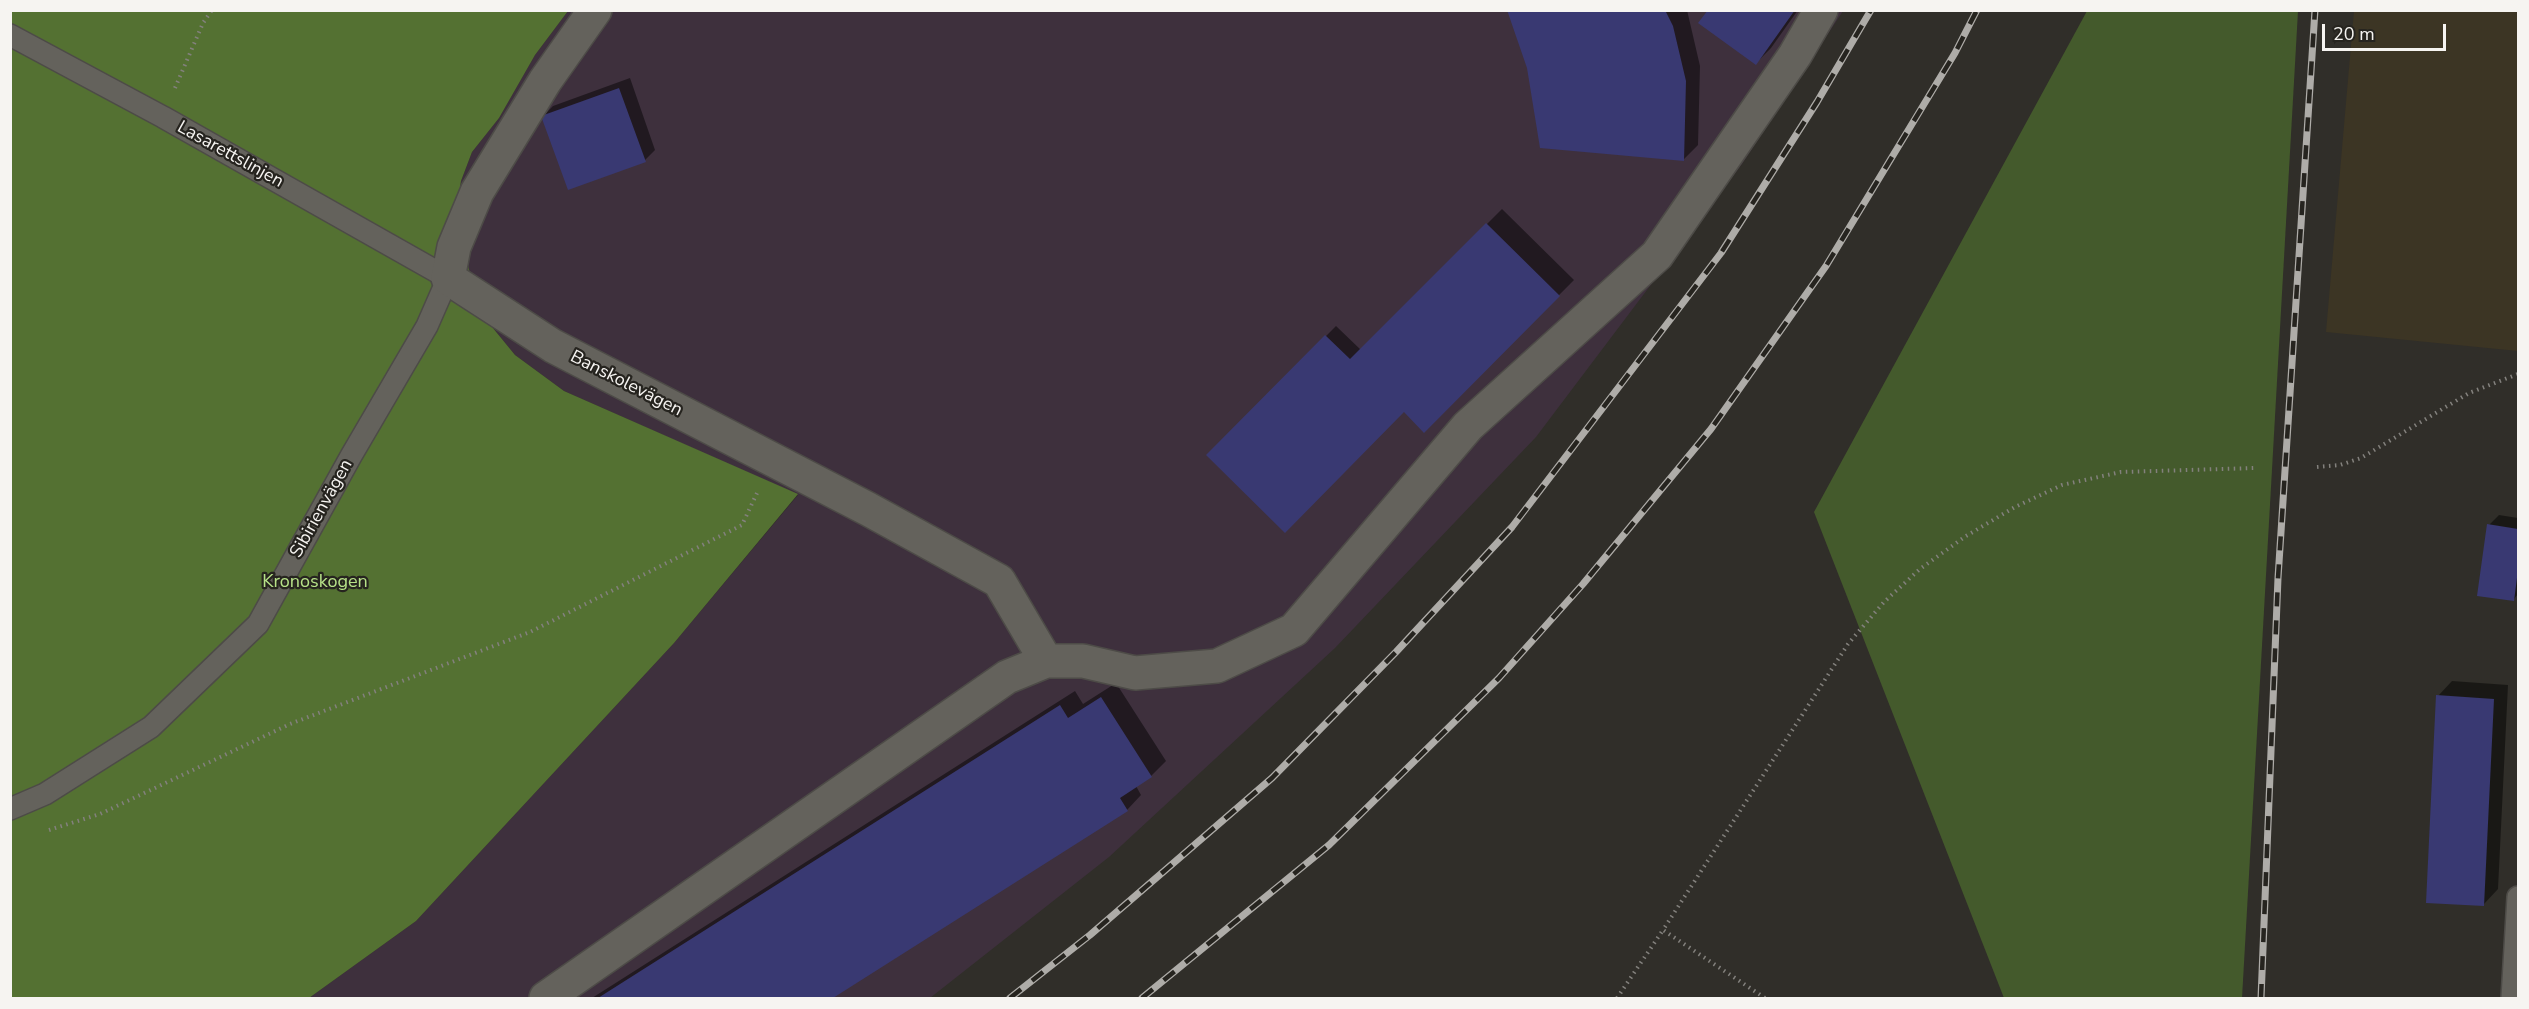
<!DOCTYPE html>
<meta charset="utf-8">
<style>
body{margin:0}
#map{position:relative;width:2529px;height:1009px;overflow:hidden;background:#302e29;font-family:"Nunito Sans",sans-serif}
canvas{display:block}
.frame{position:absolute;inset:0;border:12px solid #f6f4f1;pointer-events:none}
.scale{position:absolute;left:2322px;top:24px;width:124px;height:27px;box-sizing:border-box;border:3px solid #f6f4f1;border-top:0;padding-left:8px;font-size:18px;line-height:21px;white-space:nowrap;color:#f6f4f1;-webkit-text-stroke:4px #26241f;paint-order:stroke}
</style>
<div id="map">
<canvas width="2529" height="1009"></canvas>
<div class="frame"></div>
<div class="scale">20 m</div>
</div>
<script>
const g = document.querySelector('canvas').getContext('2d');
g.lineJoin = 'round';
function fillPath(path, color) { g.fillStyle = color; g.fill(path, 'evenodd'); }
const shape = rows => new Path2D(rows.map(r => 'M' + r).join(''));
function trace(path, color, width, dash) { g.strokeStyle = color; g.lineWidth = width; g.lineCap = dash ? 'butt' : 'round'; g.setLineDash(dash || []); g.stroke(path); }
function label(font, color, halo, rows, align = 'center') {
  g.font = font + ' "Nunito Sans",sans-serif'; g.lineWidth = 4.5; g.setLineDash([]); g.textBaseline = 'middle'; g.strokeStyle = halo; g.fillStyle = color; for (const [text, x, y, turn = 0] of rows) {
    g.save(); g.translate(x, y); g.rotate((+turn || 0) * Math.PI / 180); g.textAlign = isNaN(turn) ? turn : align; if (halo) g.strokeText(text, 0, 0); g.fillText(text, 0, 0); g.restore();
  }
}
fillPath(shape([
 [2354,11,2518,11,2518,351,2326,332]
]), '#3c3524');
fillPath(shape([
 [568,11,1843,11,1742,164,1536,437,1335,648,1109,857,930,998,309,998,416,921,674,643,798,495,564,391,515,355,488,322,469,270,456,213,461,181,472,152,499,118,535,55]
]), '#3e303d');
fillPath(shape([
 [2087,11,2298,11,2242,998,2004,998,1814,512]
]), '#445a2c');
fillPath(shape([
 [10,11,568,11,535,55,499,118,472,152,461,181,456,214,469,270,488,322,515,355,564,391,798,494,674,643,416,921,309,998,11,998]
]), '#547132');
fillPath(shape([
 [1508,10,1687,10,1700,66,1698,145,1684,159,1528,68],
 [1709,10,1798,10,1771,48,1756,63],
 [630,78,655,150,645,160,543,116,553,106],
 [1502,209,1574,280,1424,431,1404,410,1208,455,1336,326,1361,350],
 [2499,515,2518,518,2518,594,2514,599,2489,525],
 [2452,681,2508,685,2498,889,2484,904,2438,696],
 [1116,683,1166,761,1151,776,1136,786,1141,795,1127,810,830,998,592,998,1075,691,1083,704]
]), '#0007');
fillPath(shape([
 [1507,10,1665,10,1673,26,1686,81,1684,161,1540,148,1527,68],
 [1708,10,1795,10,1756,65,1698,23],
 [619,88,646,162,568,190,541,116],
 [1486,223,1560,296,1424,433,1404,412,1285,533,1206,455,1325,335,1350,359],
 [2487,524,2518,529,2518,570,2514,601,2477,596],
 [2436,695,2494,699,2484,906,2426,903],
 [1101,697,1152,777,1120,798,1128,811,833,998,598,998,1060,705,1068,718]
]), '#393972');
const lane = shape([
 [10,35,163,117,448,278,427,326,351,456,258,624,151,727,45,794,10,809],
 [2512,998,2518,897]
]);
const street = shape([
 [595,10,545,81,477,192,454,247,448,278,553,346,868,509,999,581,1046,661],
 [546,998,1007,677,1046,661,1083,661,1135,673,1217,666,1294,630,1468,426,1657,255,1795,55,1821,10]
]);
trace(lane, '#4d4b47', 24);
trace(street, '#4d4b47', 36);
trace(shape([
 [175,88,203,23,212,10],
 [2317,467,2340,465,2361,458,2469,393,2518,374],
 [49,830,100,814,290,724,530,632,742,525,757,493],
 [1617,998,1663,930],
 [1765,998,1663,930,1848,644,1884,602,1920,569,1966,536,2015,507,2062,485,2121,472,2255,468]
]), '#83817d', 4, [1.5, 4.5]);
trace(lane, '#64625c', 21);
trace(street, '#64625c', 33);
const rail = shape([
 [1010,998,1090,935,1272,778,1396,652,1512,527,1721,253,1817,102,1871,10],
 [1142,998,1329,845,1499,678,1583,584,1711,429,1826,266,1955,53,1977,10],
 [2261,998,2278,578,2315,10]
]);
trace(rail, '#aeaca8', 7);
trace(rail, '#26241f', 4.5, [14]);
label('18px', '#f6f4f1', '#26241f', [
 ["Lasarettslinjen",230,155,29],
 ["Banskolevägen",626,384,27],
 ["Sibirienvägen",322,509,-61]
]);
label('18px', '#b7e288', '#26241f', [
 ["Kronoskogen",315,583]
]);
</script>
